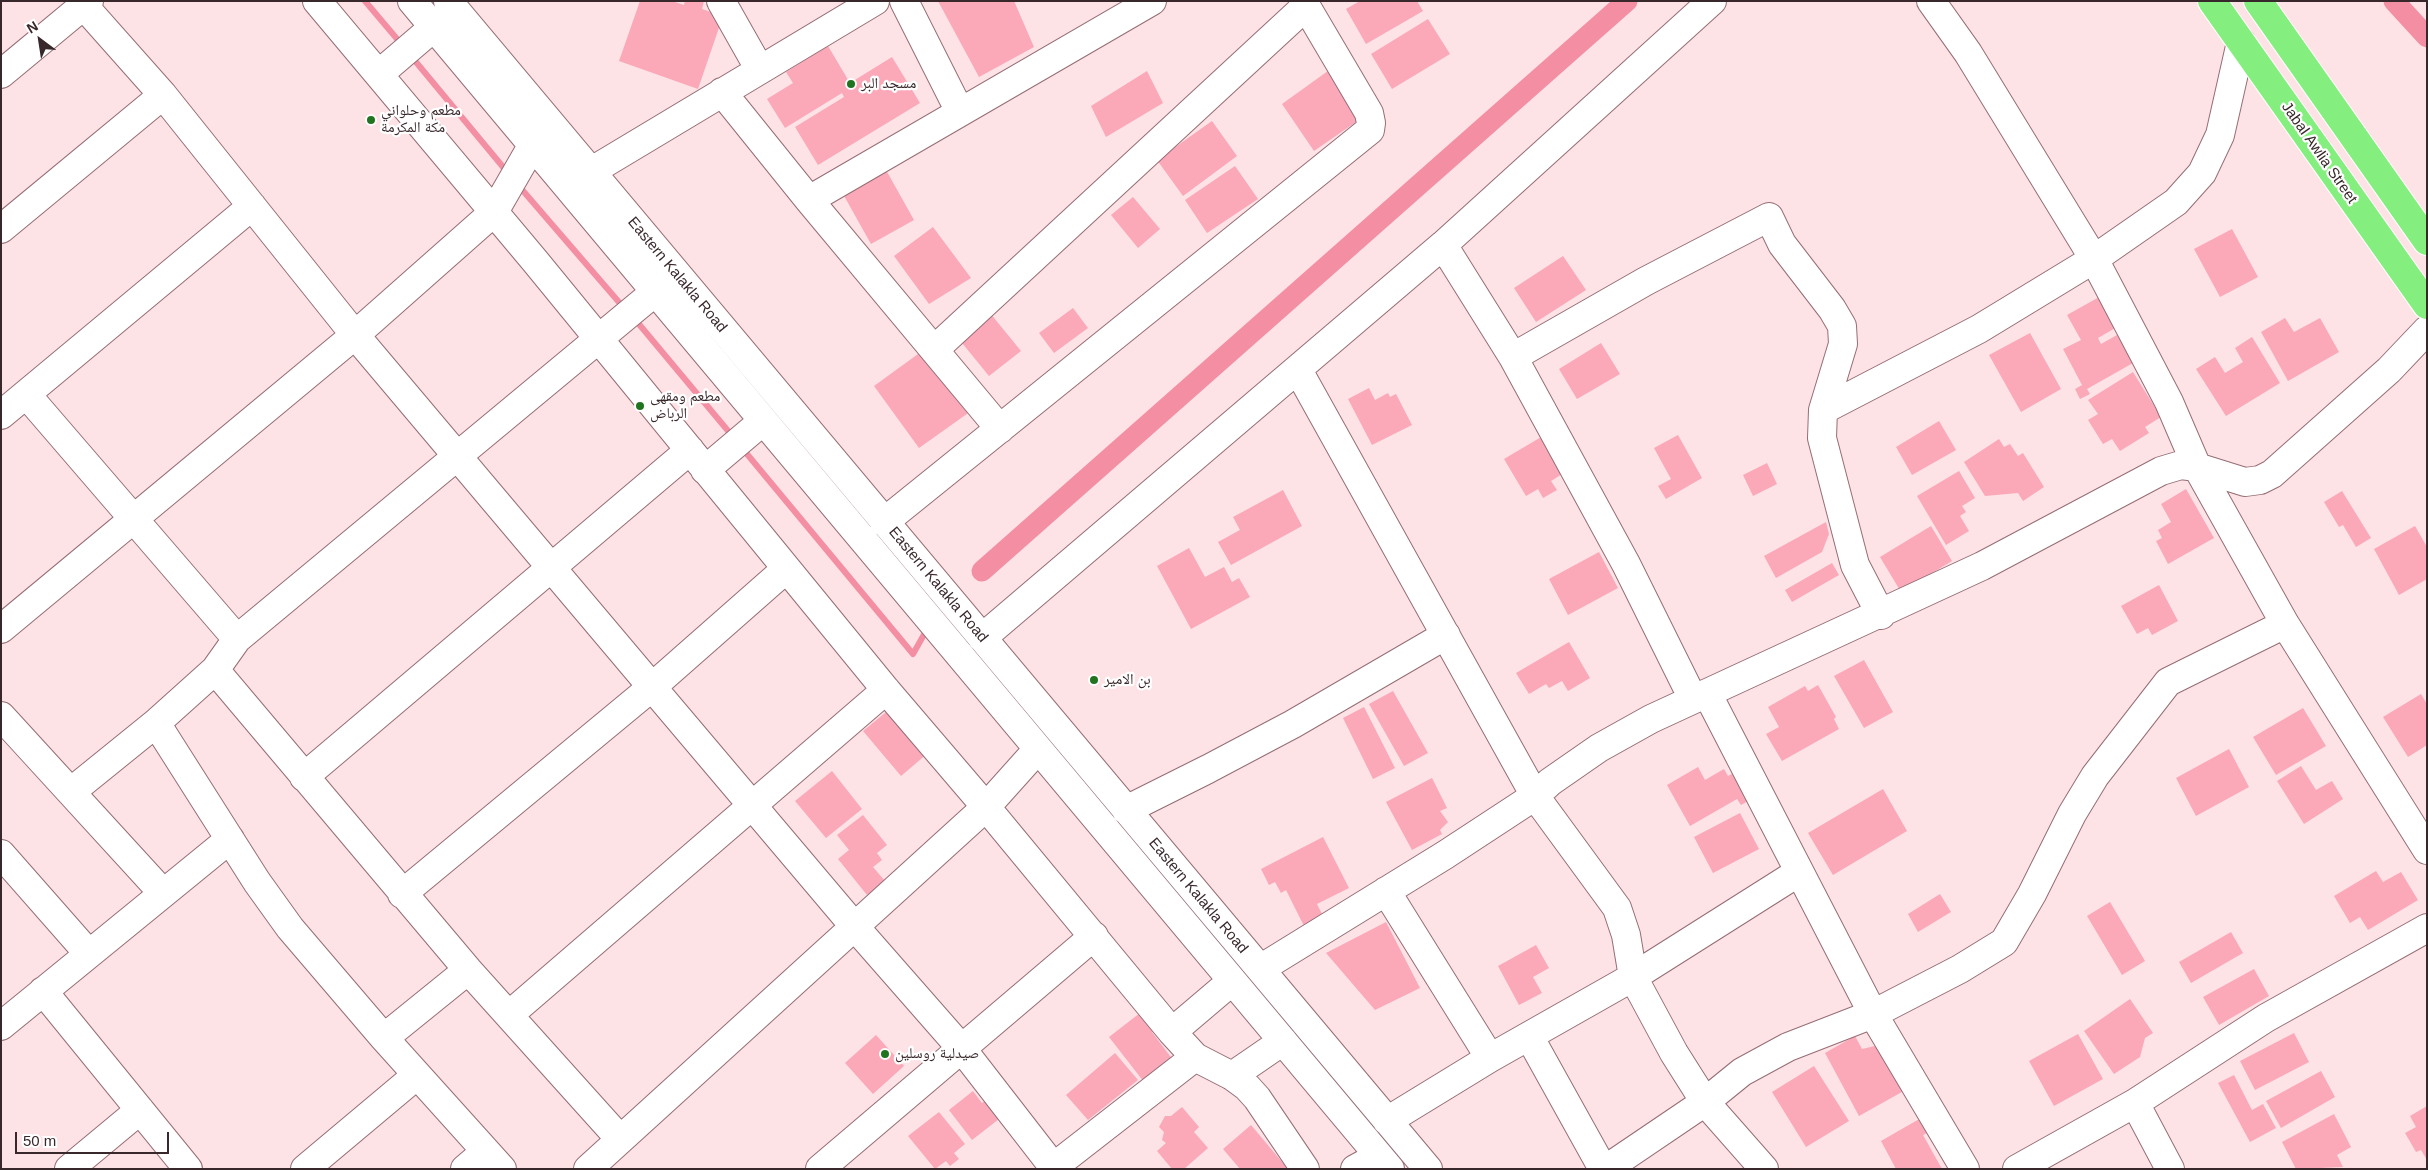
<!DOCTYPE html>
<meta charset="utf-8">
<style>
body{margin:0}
#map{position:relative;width:2428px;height:1170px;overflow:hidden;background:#fde2e6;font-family:Arial,sans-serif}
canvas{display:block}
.frame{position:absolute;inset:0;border:2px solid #38282b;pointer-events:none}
.north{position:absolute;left:15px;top:15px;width:50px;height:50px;-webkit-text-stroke:4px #fff;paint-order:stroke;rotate:329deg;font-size:14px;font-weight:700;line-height:20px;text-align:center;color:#38282b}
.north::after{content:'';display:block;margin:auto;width:18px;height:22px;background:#38282b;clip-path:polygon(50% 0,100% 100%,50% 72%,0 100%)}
.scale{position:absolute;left:15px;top:1132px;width:154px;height:22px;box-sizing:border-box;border:2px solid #38282b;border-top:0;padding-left:6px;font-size:15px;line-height:18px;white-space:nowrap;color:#38282b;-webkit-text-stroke:4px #fff;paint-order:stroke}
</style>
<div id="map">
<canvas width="2428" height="1170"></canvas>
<div class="frame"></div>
<div class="north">N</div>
<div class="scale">50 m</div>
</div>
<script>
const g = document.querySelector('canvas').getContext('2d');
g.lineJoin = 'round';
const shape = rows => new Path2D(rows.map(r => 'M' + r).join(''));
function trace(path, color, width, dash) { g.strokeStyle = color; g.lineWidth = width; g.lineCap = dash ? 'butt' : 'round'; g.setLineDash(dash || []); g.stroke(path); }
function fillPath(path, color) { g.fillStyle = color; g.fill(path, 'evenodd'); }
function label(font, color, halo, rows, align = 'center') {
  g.font = font + ' Arial,"Noto Naskh Arabic",sans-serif'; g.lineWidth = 4.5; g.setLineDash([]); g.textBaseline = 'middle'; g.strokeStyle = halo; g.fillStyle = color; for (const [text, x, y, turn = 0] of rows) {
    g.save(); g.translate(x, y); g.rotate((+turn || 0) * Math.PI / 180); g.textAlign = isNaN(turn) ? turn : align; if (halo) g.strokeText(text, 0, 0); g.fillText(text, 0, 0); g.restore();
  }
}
trace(shape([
 [365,1,403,46],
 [411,56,508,173],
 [518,185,624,308],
 [633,317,734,438],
 [742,448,913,654,926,631]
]), '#f38ea3', 6);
trace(shape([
 [2394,1,2427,37],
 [982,571,1627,1]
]), '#f38ea3', 21);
fillPath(shape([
 [640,1,672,1,684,5,685,1,704,1,702,9,723,16,698,89,619,61],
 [938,1,1014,1,1034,47,979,77],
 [1360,1,1417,1,1423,11,1366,44,1346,9],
 [1428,19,1450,54,1392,89,1371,54],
 [828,46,850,83,892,57,920,103,818,165,795,127,844,97,842,93,785,128,767,99,793,83,786,72],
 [1339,63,1369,113,1314,151,1282,104],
 [1147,71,1163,103,1106,137,1091,106],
 [1212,121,1237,156,1183,196,1157,160],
 [1235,166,1258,199,1207,233,1185,200],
 [886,170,914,220,871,244,843,194],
 [1133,197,1160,229,1138,248,1111,215],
 [933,227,971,278,929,304,894,256],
 [2232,229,2258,277,2220,297,2194,249],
 [1563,256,1586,290,1536,322,1514,288],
 [2101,296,2117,327,2098,338,2101,344,2117,335,2133,363,2087,389,2090,394,2080,399,2075,389,2082,385,2063,349,2081,340,2067,315],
 [1073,308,1088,328,1054,353,1039,333],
 [990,313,1021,351,989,376,958,338],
 [2285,318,2294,332,2320,318,2339,352,2288,381,2261,332],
 [2030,333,2061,389,2021,412,1989,355],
 [2252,337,2280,383,2226,416,2196,369,2215,357,2225,373,2243,362,2235,348],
 [1601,343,1620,374,1577,399,1559,369],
 [925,349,971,411,919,448,874,386],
 [2133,372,2161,417,2145,427,2149,433,2120,451,2112,439,2103,444,2088,420,2098,414,2088,400],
 [1369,388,1375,400,1388,393,1390,397,1396,394,1412,425,1372,445,1348,399],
 [1939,421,1956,450,1912,475,1896,447],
 [1548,433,1570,469,1551,481,1557,490,1543,498,1538,489,1526,496,1504,459],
 [1678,435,1702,478,1666,499,1658,486,1671,479,1654,448],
 [1999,439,2004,447,2010,444,2018,456,2023,453,2044,487,2023,501,2018,493,1985,496,1964,462],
 [1767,463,1777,484,1753,496,1743,475],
 [1959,471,1975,498,1962,506,1966,512,1960,516,1969,531,1946,545,1917,496],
 [2186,489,2214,538,2168,564,2156,541,2162,538,2158,530,2171,522,2161,504],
 [1283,490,1302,526,1231,565,1218,542,1240,530,1233,517],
 [2342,491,2371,538,2356,547,2343,525,2339,527,2324,502],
 [1826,522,1829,534,1822,552,1776,578,1764,556],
 [1931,526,1952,561,1901,592,1880,557],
 [2415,526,2427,547,2427,579,2399,595,2374,549],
 [1189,548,1205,577,1224,567,1232,582,1239,578,1250,597,1191,629,1157,566],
 [1599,552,1618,588,1568,615,1549,579],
 [1832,563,1839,575,1792,602,1785,590],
 [2159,585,2178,621,2152,635,2148,628,2137,634,2121,606],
 [1569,642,1590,678,1568,691,1562,681,1549,688,1546,684,1529,694,1516,673],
 [1864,660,1893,712,1864,728,1834,676],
 [1818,685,1836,717,1834,719,1839,729,1782,761,1766,734,1779,727,1768,707,1805,686,1808,691],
 [1393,691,1428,753,1404,766,1369,704],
 [2421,694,2427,704,2427,745,2408,757,2383,717],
 [897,703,935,747,901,776,863,731],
 [1364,707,1395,768,1373,779,1343,718],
 [2303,708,2326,746,2276,775,2253,737],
 [2229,749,2249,787,2196,816,2176,778],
 [2301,766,2316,790,2332,781,2343,799,2304,824,2277,781],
 [1698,767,1705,780,1724,769,1728,776,1741,769,1757,796,1741,805,1737,799,1690,826,1667,785],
 [832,771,862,809,826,838,795,801],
 [1432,778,1447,808,1440,811,1448,822,1440,830,1442,834,1412,850,1386,802],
 [1883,789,1907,831,1833,875,1808,833],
 [1740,813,1759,849,1713,873,1694,837],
 [863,815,887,845,877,853,882,860,873,867,885,881,867,895,838,859,849,850,837,835],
 [1323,837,1349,888,1317,904,1324,918,1305,928,1286,890,1281,893,1275,882,1269,885,1261,869],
 [2376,871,2383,882,2401,872,2418,900,2368,930,2360,917,2350,923,2334,896],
 [1940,894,1951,912,1918,932,1908,914],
 [2110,902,2145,961,2122,975,2087,916],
 [1386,922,1420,988,1375,1010,1326,953],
 [2231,932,2243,953,2191,983,2179,962],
 [1536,945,1549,968,1533,977,1542,993,1519,1005,1498,966],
 [2254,969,2269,996,2219,1025,2203,997],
 [2130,999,2153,1033,2145,1038,2140,1057,2114,1074,2084,1031],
 [1149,1006,1163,1024,1152,1032,1173,1060,1144,1082,1109,1037],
 [2294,1033,2309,1062,2255,1090,2240,1061],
 [2078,1034,2103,1079,2054,1106,2029,1061],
 [876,1035,904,1066,873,1094,845,1063],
 [1855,1036,1862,1049,1875,1046,1884,1054,1909,1088,1859,1116,1825,1053],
 [1115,1053,1138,1080,1088,1120,1066,1095],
 [1814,1066,1849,1121,1806,1147,1772,1092],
 [2321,1071,2335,1097,2281,1128,2266,1101],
 [2234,1075,2252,1110,2263,1104,2276,1128,2250,1142,2218,1083],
 [973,1091,982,1103,994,1094,1008,1112,972,1140,949,1110],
 [2427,1106,2427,1160,2421,1150,2416,1152,2405,1133,2416,1127,2410,1116],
 [1182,1107,1199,1127,1194,1132,1208,1148,1184,1169,1172,1169,1157,1151,1166,1143,1162,1140,1164,1132,1159,1127,1165,1116,1171,1116],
 [939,1112,965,1144,954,1153,959,1159,950,1166,946,1161,935,1169,908,1136],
 [2334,1114,2351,1147,2337,1155,2343,1167,2296,1169,2282,1142],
 [1921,1118,1929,1132,1923,1135,1942,1169,1896,1169,1881,1141],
 [1251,1125,1288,1169,1240,1169,1223,1149]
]), '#fba8b8');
const minor = shape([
 [317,1,535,261,886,690,986,807,1172,1032,1195,1057,1232,1076,1247,1087,1257,1098,1305,1169],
 [412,1,1390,1169],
 [448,1,1428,1169],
 [721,1,760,70],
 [904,1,960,112],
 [1931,1,1968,53,2094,259,2169,402,2197,467,2285,624,2427,850],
 [84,6,163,95,355,335,652,687,855,927,962,1049,1055,1169],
 [1,74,89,1],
 [379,74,434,27],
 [722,92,809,200,1000,429],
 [590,172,875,1],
 [809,200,1152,1],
 [1,229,163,95],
 [1443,245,1513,357,1626,564,1693,699],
 [934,350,1306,6],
 [1513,357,1646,281,1769,217,1782,244,1832,309,1842,326,1843,344,1823,410,1822,438,1855,565,1881,615],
 [1298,370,1535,796,1617,908,1626,935,1633,977,1674,1053,1705,1102,1764,1169],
 [26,394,237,639],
 [1823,410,1979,329,2094,259,2176,202,2202,173,2220,135,2241,42],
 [1,415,252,206],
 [705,470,763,421],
 [884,522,1370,130,1371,123,1369,113,1303,1],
 [1,629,355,335,494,212,532,146],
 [982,638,1443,245,1712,1],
 [215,670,468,970,620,1139],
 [1707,693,1873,1014,1965,1169],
 [1,716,163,893],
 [156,723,257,882,290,928,384,1038,502,1169],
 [304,777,690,450],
 [72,791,156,723,215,670,237,639,655,292],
 [1126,810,1208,769,1293,724,1446,635],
 [1,854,89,954],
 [1386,891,1490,1058],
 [402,894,652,687,786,569],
 [1260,969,1445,855,1535,796,1550,782,1599,748,1651,719,1982,566,2161,471,2181,465,2197,467,2245,482,2260,480,2272,474,2389,370,2427,330],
 [43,991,188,1169],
 [509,1015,886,690],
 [1,1026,230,839],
 [1172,1032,1232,981],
 [1529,1036,1603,1169],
 [384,1038,468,970],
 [1232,1076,1283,1041],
 [2135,1103,2170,1169],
 [1387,1121,1490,1058,1633,977,1799,872],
 [69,1169,140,1110],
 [305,1169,417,1075],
 [465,1169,485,1152],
 [588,1169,986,807,1038,749],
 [820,1169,1094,936],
 [1051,1169,1195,1057],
 [1355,1169,1379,1156],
 [1606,1169,1705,1102,1742,1072,1788,1047,1873,1014,1960,969,2004,942,2032,894,2072,814,2095,776,2168,682,2285,624],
 [2017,1169,2135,1103,2266,1018,2427,928]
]);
const highway = shape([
 [2212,1,2427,305],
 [2258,1,2427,241]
]);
trace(minor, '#956e75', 30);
trace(highway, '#fff', 30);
trace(minor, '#fff', 28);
trace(highway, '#84ee7e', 28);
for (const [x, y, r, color] of [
 [851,84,5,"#20741f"],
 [371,120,5,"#20741f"],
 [640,406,5,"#20741f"],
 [1094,680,5,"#20741f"],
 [885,1054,5,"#20741f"]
]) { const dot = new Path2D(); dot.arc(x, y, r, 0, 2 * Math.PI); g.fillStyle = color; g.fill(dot); trace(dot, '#fff', 2); }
label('15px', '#38282b', '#fff', [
 ["مسجد البر",861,84],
 ["مطعم وحلواني",381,111],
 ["مكة المكرمة",381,128],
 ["مطعم ومقهى",650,397],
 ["الرباض",650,414],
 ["بن الامير",1104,680],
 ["صيدلية روسلين",895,1054]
], 'left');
label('15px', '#38282b', '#fff', [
 ["Jabal Awlia Street",2319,153,55],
 ["Eastern Kalakla Road",677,275,50],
 ["Eastern Kalakla Road",938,585,50],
 ["Eastern Kalakla Road",1198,896,50]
]);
</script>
